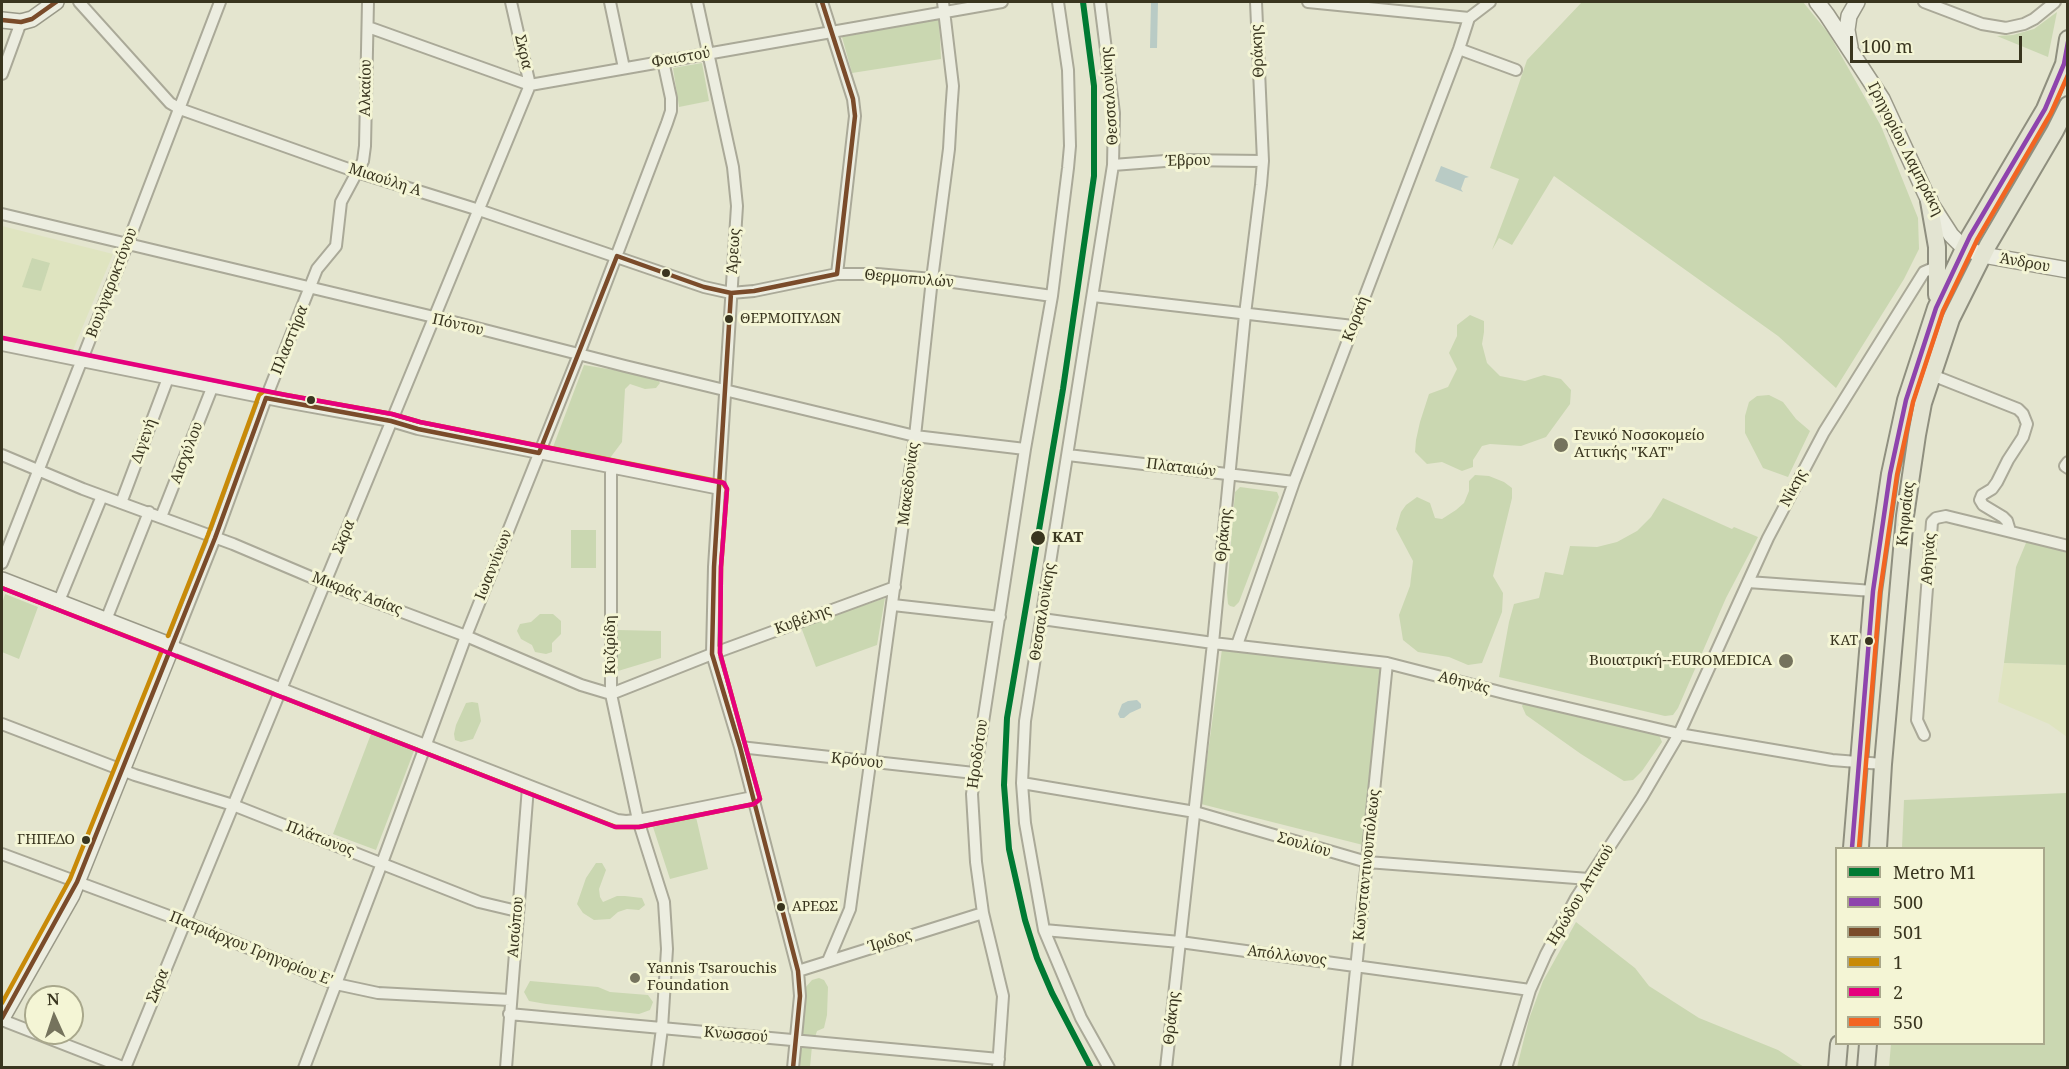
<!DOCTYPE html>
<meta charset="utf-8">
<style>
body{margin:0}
#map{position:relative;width:2069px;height:1069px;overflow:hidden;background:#e4e5cf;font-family:"Noto Serif",serif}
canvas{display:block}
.frame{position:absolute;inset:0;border:3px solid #39351f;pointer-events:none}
.legend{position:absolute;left:1835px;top:847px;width:210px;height:198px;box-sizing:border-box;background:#f4f5d5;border:2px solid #a9a88c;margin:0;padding:8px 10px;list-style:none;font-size:18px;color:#39351f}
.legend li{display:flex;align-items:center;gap:12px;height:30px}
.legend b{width:30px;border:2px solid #a9a88c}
.north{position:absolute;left:24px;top:985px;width:60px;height:60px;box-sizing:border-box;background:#f4f5d5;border:2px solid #a9a88c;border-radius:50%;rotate:357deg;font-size:16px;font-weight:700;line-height:24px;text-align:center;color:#39351f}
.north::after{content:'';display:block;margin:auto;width:21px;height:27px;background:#75735d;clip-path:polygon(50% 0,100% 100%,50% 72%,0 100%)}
.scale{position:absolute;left:1850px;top:36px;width:172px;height:27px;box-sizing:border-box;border:3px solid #39351f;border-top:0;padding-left:8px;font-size:18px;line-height:21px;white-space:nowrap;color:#39351f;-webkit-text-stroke:4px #f4f5d5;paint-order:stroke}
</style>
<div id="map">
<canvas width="2069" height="1069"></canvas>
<div class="frame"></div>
<ul class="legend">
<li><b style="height:8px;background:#007a33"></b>Metro Μ1</li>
<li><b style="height:8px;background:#8e44ad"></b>500</li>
<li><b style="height:8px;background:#7a4b2a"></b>501</li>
<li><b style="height:8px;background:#c88a08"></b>1</li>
<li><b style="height:8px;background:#e5007d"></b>2</li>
<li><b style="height:8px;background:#f26522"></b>550</li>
</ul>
<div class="north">N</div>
<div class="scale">100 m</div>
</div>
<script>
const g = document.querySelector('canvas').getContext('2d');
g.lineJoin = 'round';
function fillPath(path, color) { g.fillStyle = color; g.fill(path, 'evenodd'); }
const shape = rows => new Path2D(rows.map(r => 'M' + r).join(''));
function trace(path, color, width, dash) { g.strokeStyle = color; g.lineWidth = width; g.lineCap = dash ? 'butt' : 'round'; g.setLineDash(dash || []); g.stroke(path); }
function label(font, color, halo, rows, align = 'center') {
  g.font = font + ' "Noto Serif",serif'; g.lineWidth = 6; g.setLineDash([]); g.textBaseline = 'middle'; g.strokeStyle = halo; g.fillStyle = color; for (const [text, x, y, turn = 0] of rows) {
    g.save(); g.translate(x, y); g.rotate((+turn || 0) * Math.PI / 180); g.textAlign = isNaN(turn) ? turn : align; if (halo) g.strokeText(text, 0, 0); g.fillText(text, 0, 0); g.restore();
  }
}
fillPath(shape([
 [2,226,113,254,73,350,2,338],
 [2004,663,2067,665,2067,737,2049,724,1998,702]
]), '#dfe4c0');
fillPath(shape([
 [1582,2,1803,2,1829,34,1881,126,1918,218,1919,249,1904,279,1836,388,1778,336,1554,176,1512,245,1499,238,1492,250,1519,179,1490,168,1527,60],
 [2057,12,2048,57,1997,36,2013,35,2034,29],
 [939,18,941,59,852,73,842,37],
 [702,63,709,101,679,107,673,68],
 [32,258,50,263,41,291,22,287],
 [1470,315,1484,321,1484,332,1482,344,1487,363,1500,376,1525,381,1544,375,1561,379,1571,390,1570,404,1546,437,1521,446,1490,444,1482,446,1473,460,1473,467,1462,471,1442,462,1427,464,1415,452,1416,440,1420,422,1429,394,1448,387,1457,369,1449,353,1457,336,1457,325],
 [584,365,656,377,660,383,656,388,645,389,630,384,625,389,622,442,610,458,605,459,556,450,553,447],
 [1769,395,1783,402,1796,419,1810,431,1788,477,1763,468,1745,433,1745,416,1749,402,1757,396],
 [1475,475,1489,476,1504,482,1512,488,1512,498,1493,576,1503,593,1502,612,1482,663,1468,665,1449,657,1418,652,1403,640,1399,615,1410,586,1413,561,1396,529,1401,512,1406,505,1417,497,1430,503,1435,518,1442,519,1456,510,1464,503,1469,491,1469,481],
 [1240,487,1277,492,1279,497,1239,602,1234,607,1230,606,1228,604,1227,593,1235,492],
 [1663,498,1732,529,1734,527,1758,537,1726,598,1678,708,1673,715,1665,716,1499,677,1509,622,1514,604,1539,598,1545,572,1563,575,1570,546,1597,547,1617,542,1637,531,1651,517],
 [571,530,596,530,596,568,571,568],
 [2028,538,2067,553,2067,665,2004,663,2016,567],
 [5,594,38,607,19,659,2,652,2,604],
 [885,598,877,645,816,667,801,627],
 [540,614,553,614,561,621,561,634,552,643,552,652,546,654,535,652,532,645,521,639,517,631,520,624,531,622],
 [618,630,661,631,661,658,618,671],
 [1222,649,1381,669,1363,845,1201,804],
 [1525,701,1648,731,1659,735,1662,742,1642,771,1633,780,1624,781,1581,754,1526,715,1522,706],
 [472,702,478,703,481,721,473,739,461,742,455,740,454,734,456,725,466,703],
 [371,734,414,751,376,850,333,834],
 [2067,793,2067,1067,1889,1067,1891,1044,2044,1044,2044,848,1902,848,1904,800],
 [696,817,708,869,670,879,653,827],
 [596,863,602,863,606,870,599,889,600,897,603,902,617,896,625,896,642,898,645,905,639,910,627,909,618,912,610,919,594,920,583,913,577,904,586,878],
 [1576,922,1635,968,1649,986,1699,1018,1778,1050,1804,1067,1517,1067,1529,1019,1543,981],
 [819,978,824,980,828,987,827,1015,824,1028,817,1031,812,1046,810,1067,798,1068,806,998,805,988,812,980],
 [530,981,598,987,610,992,648,995,653,1002,650,1010,639,1014,546,1004,529,1001,524,992]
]), '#cad7b1');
fillPath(shape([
 [1151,2,1158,2,1157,48,1150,48],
 [1441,166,1469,177,1465,178,1461,189,1463,192,1435,181],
 [1137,700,1141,704,1141,708,1130,713,1124,718,1120,718,1118,714,1122,704,1128,701]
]), '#b9cbc5');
const street = shape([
 [79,2,170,103,180,109,357,172,479,210,704,287,731,293,754,291,837,274,877,274,932,279,1052,296],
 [368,2,365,146,363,161,341,202,336,246,317,269,266,398,215,538,172,646,617,820,626,821,638,820,753,797],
 [610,2,624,68],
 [697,2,733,167,737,206,714,567,712,654,740,747,798,971,800,996,793,1068],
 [822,2,853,99,855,116,837,274],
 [1100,2,1114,113,1113,165,1025,721,1022,783,1025,823,1044,930,1081,1018,1109,1068],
 [1308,2,1469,18],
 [1924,2,1982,24,2006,28,2024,24,2034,19,2055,2],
 [368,27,530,85,1002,2],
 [1459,49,1516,70],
 [2,74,21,22],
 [1113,165,1178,160,1263,161],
 [2,214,434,317,625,366,915,436,1025,449],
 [1093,296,1353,326],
 [2,345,285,402,391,421,418,429,720,489],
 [1932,375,2018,409,2023,414,2027,424,2023,437,2008,460,1997,482,1992,489,1982,495,1980,500,1983,505,2003,517,2007,521,2010,531],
 [2,455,83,489,233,544,325,583,466,636,581,685,611,694,712,654,895,587],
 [1068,455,1294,482],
 [2068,462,2065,466,2068,468],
 [611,468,611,694,638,820,664,902,667,949,662,1028,657,1068],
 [121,503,168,378],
 [161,517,212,388],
 [2,563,127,245,220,2],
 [1748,582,1873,591],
 [59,601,102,496],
 [893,605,1000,617],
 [1042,619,1213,643,1387,663,1508,694,1679,734,1832,760,1883,764],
 [106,620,149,512],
 [1237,645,1294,482,1459,49,1469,18,1490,2],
 [2,724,135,775,233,805,479,902,517,911],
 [1924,735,1917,720,1932,522,1936,518,1946,516,2068,546],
 [740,747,974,773],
 [1022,783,1195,812,1367,862,1589,879],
 [2,854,185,922,336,984,378,993,510,1000],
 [1044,930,1180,942,1530,990],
 [828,961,850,909,915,436,932,279,949,149,951,114,953,86,943,2],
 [798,971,983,913],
 [509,1014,999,1059],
 [2,1020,125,1068],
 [125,1068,530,85,511,2],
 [304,1068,382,863,466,636,579,354,667,123,671,111,671,98,663,61],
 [506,1068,528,787],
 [998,1068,1003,996,983,913,976,862,972,794,1025,449,1052,296,1068,168,1070,146,1068,70,1058,2],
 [1166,1068,1213,643,1245,314,1261,185,1263,161,1256,2],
 [1346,1068,1387,663],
 [1506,1068,1530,990,1546,954,1576,898,1642,797,1679,734,1768,538,1824,432,1924,272,1931,269,1938,275]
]);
const secondary = shape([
 [1817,2,1827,15,1882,99,1929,201,1951,235,1964,248,1983,255,2068,270],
 [2,20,21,22,32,19,56,2],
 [1850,47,1847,30,1849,16,1857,2],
 [2,580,172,646,72,895,2,1018]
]);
const primary = shape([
 [1929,201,1937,247,1937,295],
 [1852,848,1873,591,1890,474,1906,400,1936,308,1970,236,2045,109,2064,64,2068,39],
 [1878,848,1883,764,1905,516,1917,435,1923,403,1951,319,1988,245,2055,131,2068,105],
 [1837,1068,1839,1044],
 [1866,1068,1868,1044]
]);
trace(street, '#aaa998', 14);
trace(secondary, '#9a9988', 18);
trace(primary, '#8f8f7f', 20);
trace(street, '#ecede0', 10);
trace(secondary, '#ecede0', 15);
trace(primary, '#e3e4d2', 16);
trace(shape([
 [1852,848,1873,591,1890,474,1906,400,1936,308,1970,236,2045,109,2064,64,2068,42]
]), '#8e44ad', 4.5);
trace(shape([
 [2,20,21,22,32,19,56,2],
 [731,293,714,567,712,654,740,747,798,971,800,996,793,1068],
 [2,1018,77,882,215,538,266,398,391,421,418,429,539,453,617,256,704,287,731,293,754,291,837,274,855,116,853,99,822,2]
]), '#7a4b2a', 4.5);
trace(shape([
 [2,588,162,650,70,879,2,1003],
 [168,636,208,535,259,395,264,391,392,414,420,422,722,482,727,489,721,567,720,653,760,799,754,804,639,827,616,827,176,656]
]), '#c88a08', 4.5);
trace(shape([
 [2,588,615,827,639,827,754,804,760,799,720,653,721,567,727,489,724,483,420,422,392,414,286,395,3,338]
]), '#e5007d', 4.5);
trace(shape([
 [1859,848,1880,592,1897,475,1913,402,1943,311,1977,240,2051,113,2068,75]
]), '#f26522', 4.5);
trace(shape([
 [1083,2,1094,86,1094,176,1063,389,1007,718,1004,785,1009,849,1025,920,1037,958,1052,993,1091,1068]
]), '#007a33', 6);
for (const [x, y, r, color] of [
 [666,273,5,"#39351f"],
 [729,319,5,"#39351f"],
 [311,400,5,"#39351f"],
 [1561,445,8,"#75735d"],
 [1038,538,8,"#39351f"],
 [1869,641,5,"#39351f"],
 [1786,661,8,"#75735d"],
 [86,840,5,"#39351f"],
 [781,907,5,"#39351f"],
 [635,978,6,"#75735d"]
]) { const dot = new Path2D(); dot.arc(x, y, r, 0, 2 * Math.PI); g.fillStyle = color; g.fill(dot); trace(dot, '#f4f5d5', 2); }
label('14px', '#39351f', '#f4f5d5', [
 ["ΘΕΡΜΟΠΥΛΩΝ",740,319],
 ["ΚΑΤ",1858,641,"right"],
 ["ΓΗΠΕΔΟ",75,840,"right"],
 ["ΑΡΕΩΣ",792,907]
], 'left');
label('15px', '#39351f', '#f4f5d5', [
 ["Θράκης",1258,51,-93],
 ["Σκρα",523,52,77],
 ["Φαιστού",681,58,-10],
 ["Αλκαίου",366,88,-89],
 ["Θεσσαλονίκης",1110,96,-94],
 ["Γρηγορίου Λαμπράκη",1905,149,63],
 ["Έβρου",1188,161,-1],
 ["Μιαούλη Α",385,180,18],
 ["Άρεως",734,251,-86],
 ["Άνδρου",2025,263,10],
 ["Θερμοπυλών",909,279,5],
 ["Βουλγαροκτόνου",112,283,-69],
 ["Κοραή",1356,319,-69],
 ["Πόντου",458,325,13],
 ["Πλαστήρα",290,340,-68],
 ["Διγενή",144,441,-70],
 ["Αισχύλου",187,453,-69],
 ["Πλαταιών",1181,468,7],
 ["Μακεδονίας",909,484,-83],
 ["Νίκης",1794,488,-62],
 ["Κηφισίας",1906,514,-84],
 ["Θράκης",1224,535,-84],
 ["Σκρα",344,537,-68],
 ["Αθηνάς",1929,559,-86],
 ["Ιωαννίνων",494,565,-68],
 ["Μικράς Ασίας",357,594,21],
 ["Θεσσαλονίκης",1043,612,-81],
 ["Κυβέλης",803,620,-20],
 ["Κυζιρίδη",611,645,-90],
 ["Αθηνάς",1464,683,14],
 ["Ηροδότου",978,754,-82],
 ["Κρόνου",857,761,6],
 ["Πλάτωνος",320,839,21],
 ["Σουλίου",1304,845,16],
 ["Κωνσταντινουπόλεως",1367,865,-84],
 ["Ηρώδου Αττικού",1581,895,-59],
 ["Αισώπου",516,927,-85],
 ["Ίριδος",890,941,-17],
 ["Πατριάρχου Γρηγορίου Ε'",251,949,22],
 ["Απόλλωνος",1287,956,7],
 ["Σκρα",158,986,-68],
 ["Θράκης",1172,1018,-84],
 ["Κνωσσού",736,1035,5]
]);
label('15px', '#39351f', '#f4f5d5', [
 ["Γενικό Νοσοκομείο",1574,436],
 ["Αττικής \"ΚΑΤ\"",1574,453],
 ["Βιοιατρική--EUROMEDICA",1772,661,"right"],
 ["Yannis Tsarouchis",647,969],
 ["Foundation",647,986]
], 'left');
label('bold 15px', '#39351f', '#f4f5d5', [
 ["KAT",1052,538]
], 'left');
</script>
